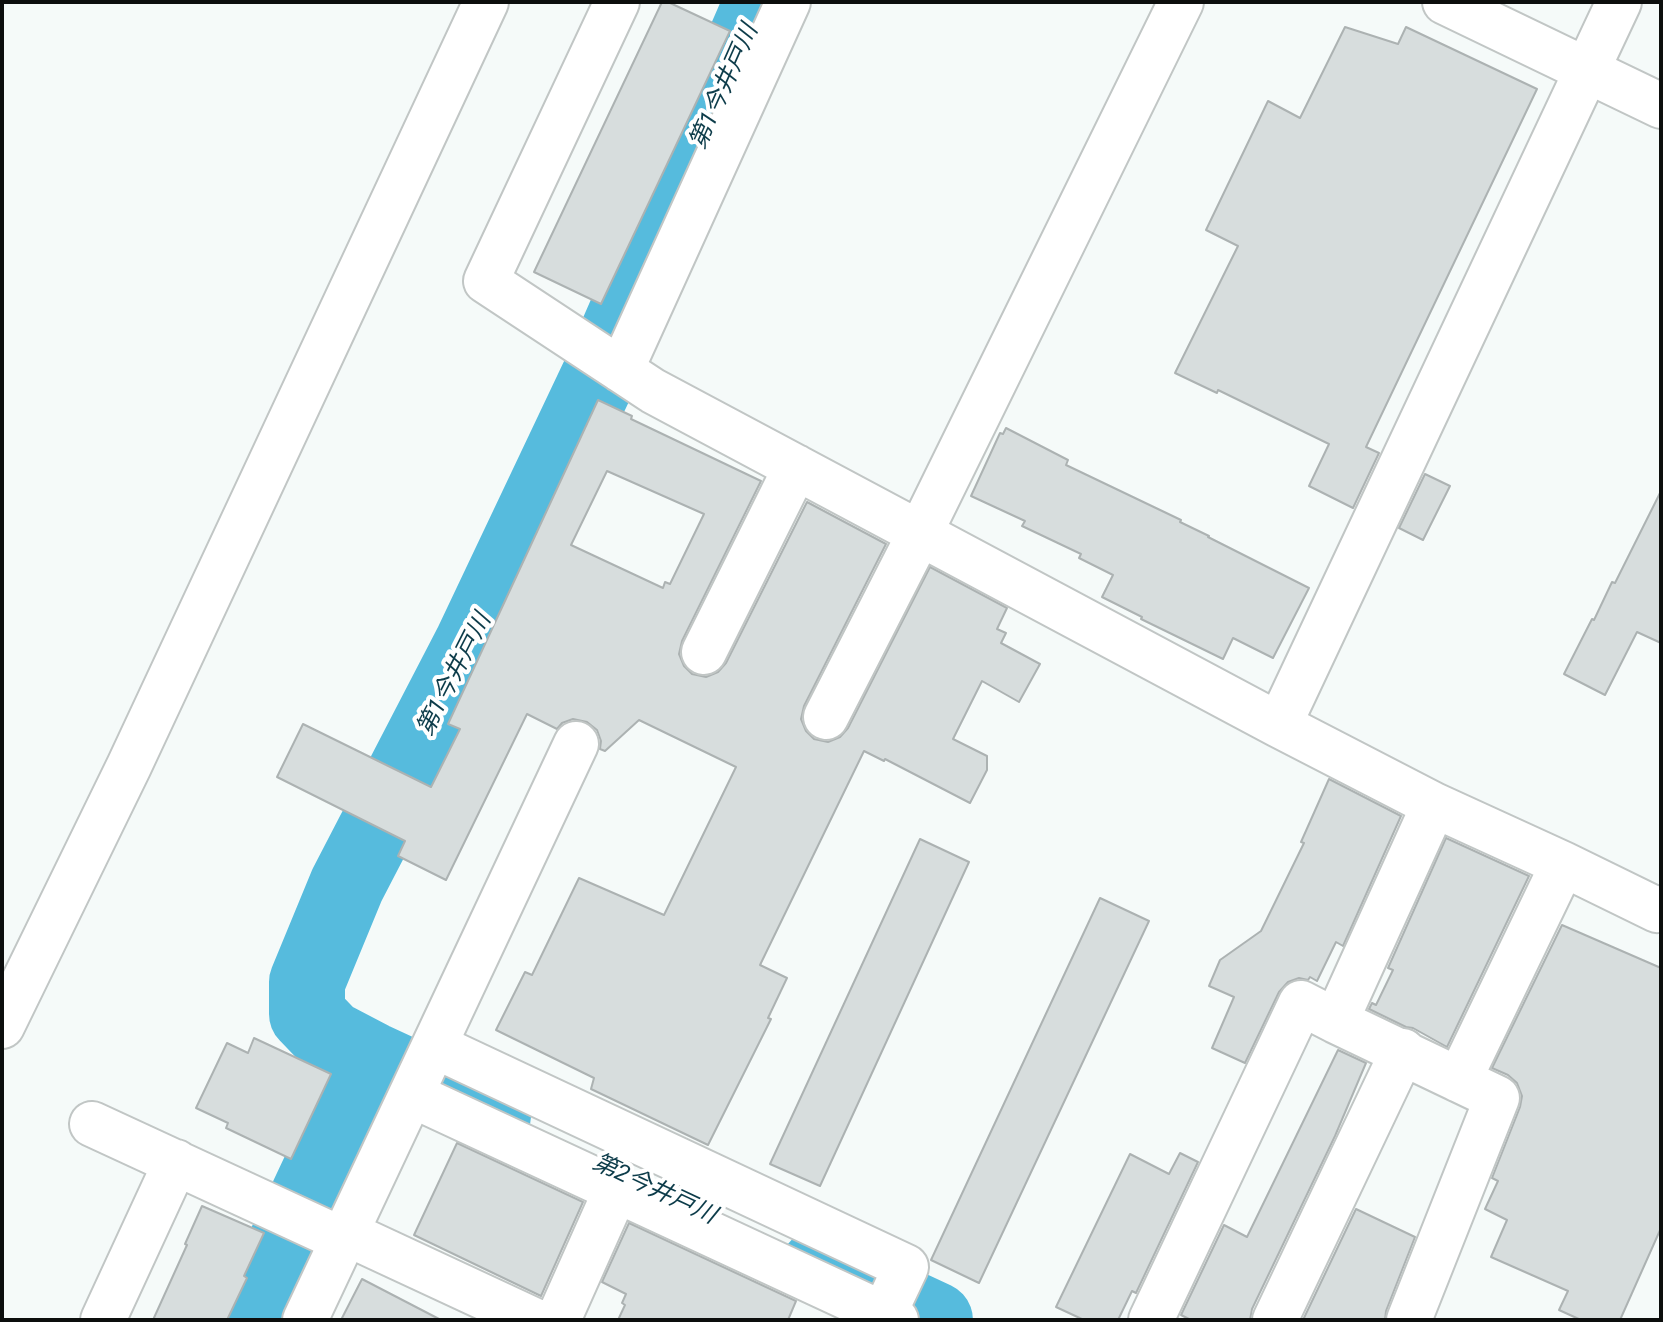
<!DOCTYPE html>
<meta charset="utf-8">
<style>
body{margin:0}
#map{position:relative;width:1663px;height:1322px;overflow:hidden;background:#f5faf9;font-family:Roboto,sans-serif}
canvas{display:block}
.frame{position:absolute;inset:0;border:4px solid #0c0e0d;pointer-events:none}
</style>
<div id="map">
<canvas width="1663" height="1322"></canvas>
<div class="frame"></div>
</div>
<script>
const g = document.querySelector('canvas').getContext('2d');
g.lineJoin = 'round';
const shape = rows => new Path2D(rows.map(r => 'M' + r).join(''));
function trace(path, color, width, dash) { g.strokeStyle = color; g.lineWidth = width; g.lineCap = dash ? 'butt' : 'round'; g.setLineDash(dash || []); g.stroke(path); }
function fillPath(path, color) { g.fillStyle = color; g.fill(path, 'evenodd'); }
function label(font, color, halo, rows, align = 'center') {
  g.font = font + ' Roboto,"Noto Sans JP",sans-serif'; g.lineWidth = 8; g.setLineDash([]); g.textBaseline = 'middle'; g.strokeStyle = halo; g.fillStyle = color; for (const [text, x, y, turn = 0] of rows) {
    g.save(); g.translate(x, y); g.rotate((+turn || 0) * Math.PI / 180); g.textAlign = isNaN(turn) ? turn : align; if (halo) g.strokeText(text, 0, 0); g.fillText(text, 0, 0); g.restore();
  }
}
trace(shape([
 [493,1116,372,1060,330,1038,307,1014,307,982,347,885,472,644,600,374,762,2],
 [819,1266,935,1320],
 [250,1320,372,1060]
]), '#56bbdd', 76);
const building = shape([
 [662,2,668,2,730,31,601,304,534,272,662,2],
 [1345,27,1398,44,1406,27,1537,89,1366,447,1379,453,1353,508,1309,486,1329,444,1218,390,1217,393,1175,373,1238,246,1206,230,1268,101,1300,118,1345,27],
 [598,400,632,416,631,419,761,481,682,641,679,654,684,666,692,674,706,677,718,672,726,663,807,502,886,544,804,706,801,719,806,731,814,739,828,742,840,737,848,728,930,567,1007,608,997,629,1006,633,1001,643,1040,664,1019,702,982,681,953,739,987,756,987,770,970,803,885,759,884,761,864,751,760,965,787,978,768,1018,771,1019,708,1145,591,1089,594,1078,496,1030,525,972,532,975,579,878,664,915,736,767,639,720,605,751,600,749,601,741,597,730,587,722,573,719,562,723,557,729,527,714,446,880,398,856,405,841,277,777,303,724,431,787,460,729,448,724,598,400],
 [607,471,704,514,670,584,665,582,663,588,571,545,607,471],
 [1006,428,1068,460,1066,465,1181,520,1180,522,1209,536,1208,537,1309,588,1273,658,1233,638,1223,659,1141,619,1142,617,1102,597,1113,575,1079,558,1081,554,1022,526,1025,521,971,496,1000,433,1003,434,1006,428],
 [1425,474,1450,486,1423,540,1399,528,1425,474],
 [1661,491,1661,643,1637,632,1605,695,1564,674,1592,619,1594,620,1612,582,1615,583,1661,491],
 [1329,779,1401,816,1343,946,1336,942,1317,981,1310,977,1308,980,1299,978,1288,982,1279,992,1245,1063,1212,1048,1234,997,1209,986,1220,960,1261,931,1304,843,1301,842,1329,779],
 [1446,838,1529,876,1447,1047,1413,1028,1406,1027,1369,1009,1372,1003,1376,1005,1393,970,1388,968,1446,838],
 [920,839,969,862,820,1186,770,1164,920,839],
 [1100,898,1149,921,979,1283,931,1260,1100,898],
 [1562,925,1661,968,1661,1228,1620,1320,1581,1320,1559,1310,1568,1291,1491,1257,1507,1220,1485,1209,1498,1181,1492,1178,1520,1107,1522,1096,1517,1083,1508,1075,1492,1068,1562,925],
 [254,1038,331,1074,291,1159,226,1128,228,1123,196,1108,227,1043,248,1053,254,1038],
 [1338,1050,1366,1063,1335,1136,1252,1309,1250,1320,1191,1320,1181,1315,1224,1225,1247,1237,1338,1050],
 [457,1143,583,1202,541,1296,414,1235,457,1143],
 [1180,1153,1198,1162,1136,1293,1132,1291,1118,1320,1084,1320,1056,1307,1130,1154,1169,1174,1180,1153],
 [202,1206,264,1233,244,1276,247,1278,227,1320,153,1320,187,1245,185,1244,202,1206],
 [1356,1209,1415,1237,1386,1311,1385,1320,1303,1320,1356,1209],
 [629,1223,796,1301,788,1320,618,1320,625,1305,622,1303,626,1294,602,1282,629,1223],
 [362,1279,441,1320,341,1320,362,1279]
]);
fillPath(building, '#d7dddd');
trace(building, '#acb2b2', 2);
const street = shape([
 [617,2,486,281,653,391,1279,725,1434,805,1336,1021,1301,1003,1151,1320],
 [1445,2,1661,106],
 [621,370,788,2],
 [704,652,796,467],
 [826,717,920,533,1181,2],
 [1279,725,1619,2],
 [1434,805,1563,864,1459,1080],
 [1563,864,1657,910,1661,908],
 [1336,1021,1497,1098,1409,1320],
 [2,1026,129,766,486,2],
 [435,1046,906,1267,881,1320],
 [412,1095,896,1320],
 [92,1124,343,1240],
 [346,1233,533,1320],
 [103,1320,176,1162],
 [558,1320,616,1190],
 [1275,1320,1403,1051]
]);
const secondary = shape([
 [305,1320,576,744]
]);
trace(street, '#c1c6c5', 48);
trace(secondary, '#c1c6c5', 48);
trace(street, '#fff', 44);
trace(secondary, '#fff', 44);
label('italic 24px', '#0d3c4a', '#fff', [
 ["第1今井戸川",725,87,-66],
 ["第1今井戸川",455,675,-63],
 ["第2今井戸川",654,1190,25]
]);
</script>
